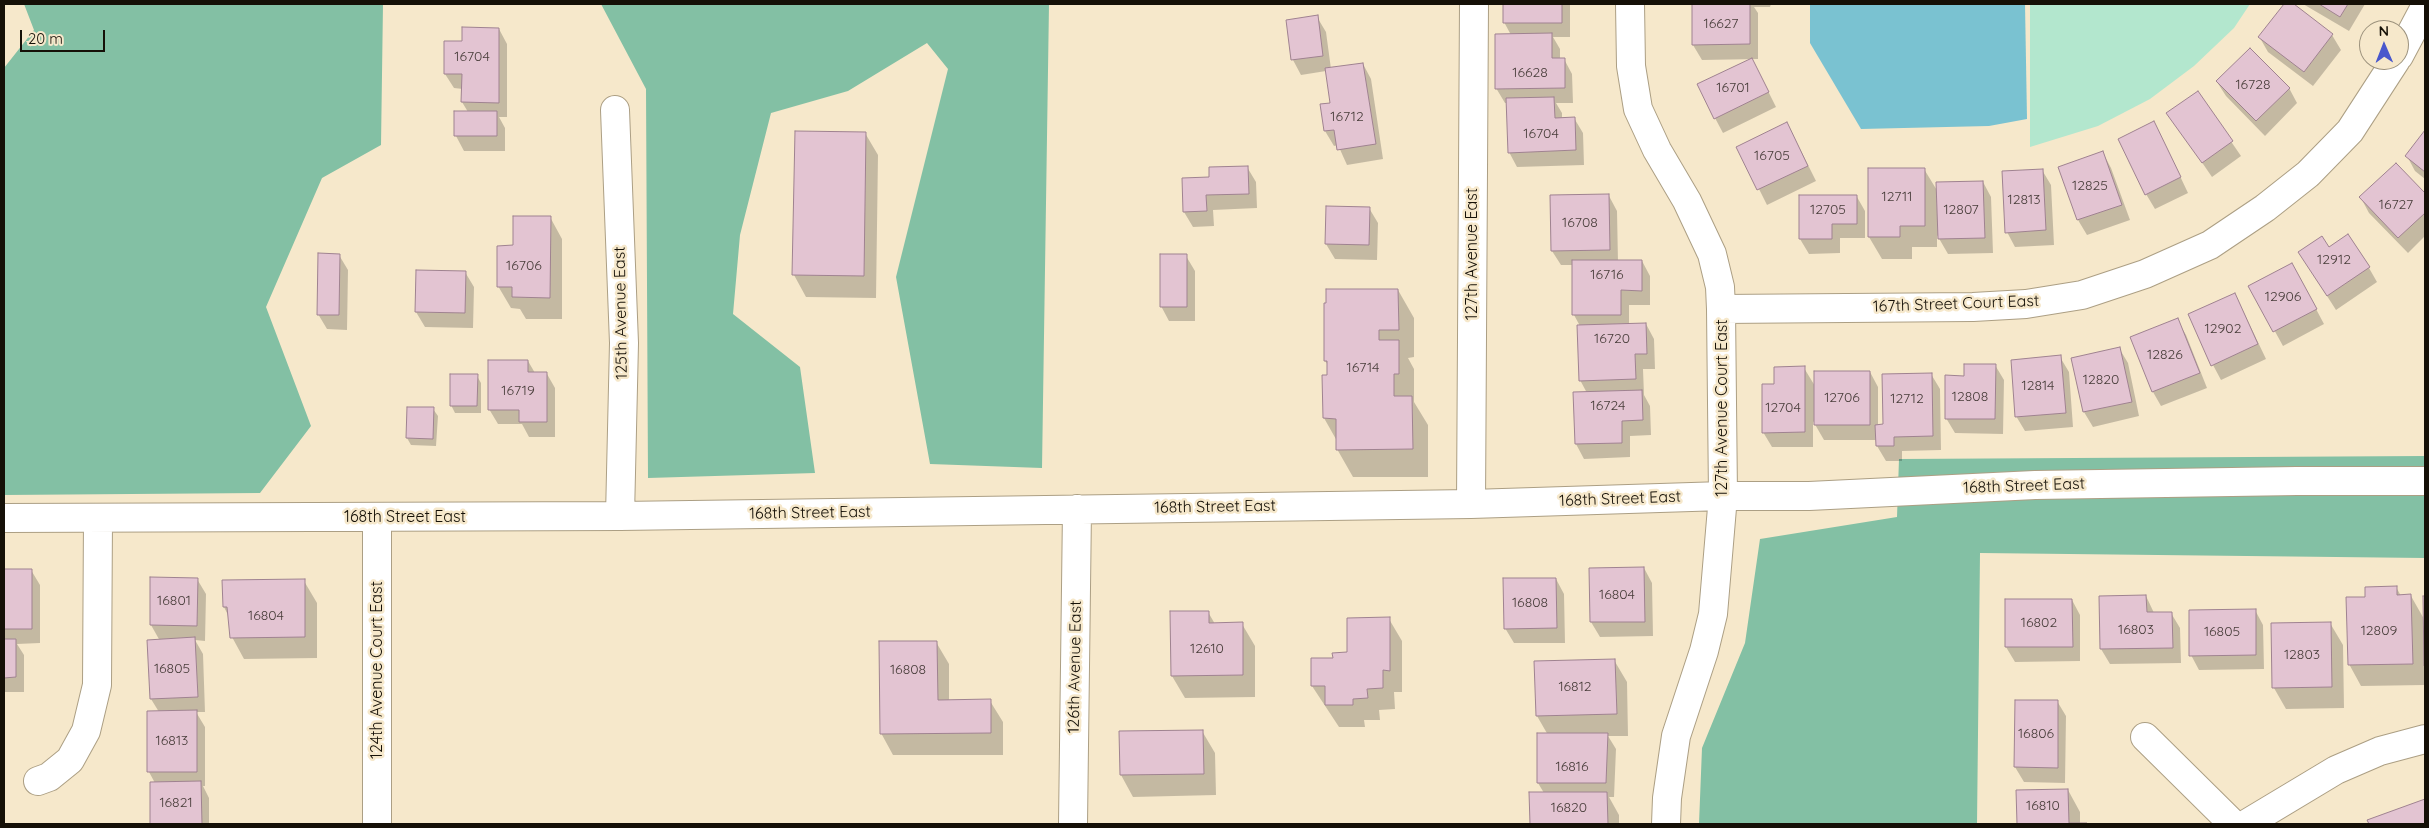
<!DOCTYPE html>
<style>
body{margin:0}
#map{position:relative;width:2429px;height:828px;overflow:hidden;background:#f6e8cb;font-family:Quicksand,sans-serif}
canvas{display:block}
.frame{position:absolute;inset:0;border:5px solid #151007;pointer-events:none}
.north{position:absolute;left:2359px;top:20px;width:50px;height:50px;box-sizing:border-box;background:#f6e8cb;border:1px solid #9c927d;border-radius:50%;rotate:359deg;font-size:14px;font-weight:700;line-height:20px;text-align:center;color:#151007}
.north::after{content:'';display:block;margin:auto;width:18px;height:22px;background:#4957cc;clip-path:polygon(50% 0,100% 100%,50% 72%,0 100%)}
.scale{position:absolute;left:20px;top:30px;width:85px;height:22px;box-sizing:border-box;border:2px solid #151007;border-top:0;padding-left:6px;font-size:15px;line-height:18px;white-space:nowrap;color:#151007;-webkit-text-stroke:4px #f6e8cb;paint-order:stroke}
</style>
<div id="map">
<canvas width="2429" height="828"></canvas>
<div class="frame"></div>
<div class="north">N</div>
<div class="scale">20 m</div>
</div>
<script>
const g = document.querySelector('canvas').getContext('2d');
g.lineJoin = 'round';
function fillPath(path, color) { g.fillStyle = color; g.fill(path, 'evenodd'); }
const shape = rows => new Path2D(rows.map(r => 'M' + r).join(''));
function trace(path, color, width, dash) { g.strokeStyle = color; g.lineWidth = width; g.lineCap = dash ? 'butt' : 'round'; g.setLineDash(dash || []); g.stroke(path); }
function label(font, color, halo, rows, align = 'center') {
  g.font = font + ' Quicksand,sans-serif'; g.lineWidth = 5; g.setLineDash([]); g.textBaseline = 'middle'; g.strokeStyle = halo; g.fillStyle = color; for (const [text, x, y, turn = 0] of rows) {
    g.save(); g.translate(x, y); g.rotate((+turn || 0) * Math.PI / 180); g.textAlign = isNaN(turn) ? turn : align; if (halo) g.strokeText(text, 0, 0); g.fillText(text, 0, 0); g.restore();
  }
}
fillPath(shape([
 [2030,4,2250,4,2234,28,2194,66,2150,99,2098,126,2030,147]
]), '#b3e7ce');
fillPath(shape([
 [24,4,383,4,381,145,322,178,266,307,311,426,260,493,4,495,4,68,34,30],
 [601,4,1049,4,1042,468,930,464,896,277,948,69,927,43,848,91,771,113,740,235,733,314,800,367,815,473,648,478,646,89],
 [2425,456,2425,558,1980,553,1977,824,1699,824,1702,748,1745,643,1760,539,1897,517,1899,459]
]), '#83c0a4');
fillPath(shape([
 [1810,4,2025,4,2027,119,1989,126,1861,129,1810,43]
]), '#7ac2d1');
fillPath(shape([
 [1504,4,1570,4,1570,37,1553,37,1560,49,1560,59,1564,59,1572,74,1573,103,1556,103,1562,113,1562,119,1574,118,1583,133,1584,165,1517,167,1509,152,1507,103,1505,103,1496,88,1511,35,1504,22],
 [1693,4,1771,4,1770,7,1754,7,1758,13,1758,59,1702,60,1693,45],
 [2286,4,2292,4,2332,35,2341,50,2313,86,2268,52,2260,38],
 [2303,4,2365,4,2349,31],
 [1317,17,1326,32,1331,69,1363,64,1371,79,1383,159,1347,165,1338,145,1334,146,1325,131,1331,104,1326,71,1301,75,1293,60],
 [499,29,507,44,507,117,499,117,505,128,505,151,464,151,456,136,468,112,462,102,463,89,454,88,445,74],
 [1760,75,1776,107,1723,133,1715,118],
 [2217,82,2289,88,2297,103,2265,136,2226,96],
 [2197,92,2241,156,2212,177,2168,113],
 [1787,123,1816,181,1767,205,1738,147],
 [2425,132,2425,179,2415,171,2407,156],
 [865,133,878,155,876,298,806,297,794,275],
 [2162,138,2188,193,2155,209,2146,194],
 [2103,153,2111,168,2130,220,2087,235,2078,220,2060,168],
 [2396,164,2425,195,2425,236,2408,253,2369,213,2361,198],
 [1247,167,1256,182,1257,208,1213,210,1214,226,1193,227,1184,212,1211,178],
 [1924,169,1938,192,1983,182,1991,197,1993,253,1948,254,1937,235,1937,247,1912,247,1912,259,1882,259,1869,237],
 [2042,170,2051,185,2054,245,2015,247,2007,232],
 [1609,196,1617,211,1618,262,1642,261,1650,276,1650,305,1629,305,1629,325,1646,324,1654,339,1655,369,1643,369,1644,395,1650,406,1651,435,1630,436,1630,457,1584,459,1576,444,1587,393,1580,380,1580,326,1574,315,1573,265,1561,265,1552,251],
 [1857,197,1865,211,1865,238,1840,238,1840,253,1809,254,1800,239],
 [1369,208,1378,223,1377,260,1335,259,1326,244],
 [550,217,562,239,562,319,526,319,520,309,511,308,498,286,514,247],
 [2329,249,2369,268,2377,282,2336,310,2299,252],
 [339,255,348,270,347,330,327,329,318,314],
 [1186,256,1195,271,1195,321,1169,321,1161,306],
 [465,272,474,287,473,328,425,327,416,312],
 [2300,279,2324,324,2283,346,2250,286],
 [1398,290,1414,318,1414,357,1408,358,1414,369,1414,402,1428,425,1428,477,1353,477,1337,449,1337,441,1324,418,1323,377,1328,376,1328,365,1325,361],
 [2235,294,2266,359,2221,380,2213,365],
 [2177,320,2186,335,2207,388,2161,406,2153,392],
 [2119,348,2128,363,2139,416,2093,427,2084,412,2073,358],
 [2060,357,2069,372,2073,427,2025,431,2016,416],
 [528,361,535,373,547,374,555,388,555,437,529,437,522,424,498,424,489,409],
 [1995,365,2004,380,2003,434,1955,433,1946,418,1965,377],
 [1804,368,1815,386,1870,372,1878,387,1878,426,1884,426,1931,374,1940,389,1941,450,1902,451,1902,461,1886,461,1877,446,1877,440,1824,440,1813,421,1813,447,1772,447,1763,432,1775,385],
 [477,376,481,383,481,413,455,413,451,405],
 [433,409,438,416,436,446,411,445,407,438],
 [1644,568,1652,583,1653,636,1600,637,1591,622],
 [4,570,31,570,40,585,40,643,17,644,24,655,24,692,4,692],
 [151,578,197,579,206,594,205,641,195,640,203,654,205,712,196,712,205,727,205,786,203,786,209,798,209,824,152,824,151,783,155,783,149,772,159,712,151,699,148,641,160,641,151,625],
 [1556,579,1564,594,1565,643,1514,643,1505,628],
 [304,581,317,603,317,658,244,659,232,637,229,617,224,607,223,582],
 [2396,587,2401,596,2411,596,2424,619,2425,597,2424,685,2361,686,2349,664,2367,598],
 [2146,596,2154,613,2171,613,2180,628,2181,663,2110,664,2101,649],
 [2072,600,2080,615,2080,661,2015,662,2006,647],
 [2255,610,2263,625,2264,669,2199,670,2191,655],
 [1208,612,1215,624,1242,624,1255,646,1255,697,1185,698,1172,676],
 [1389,619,1402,641,1402,692,1394,692,1395,709,1379,710,1380,720,1364,720,1365,727,1339,727,1312,686,1334,659,1348,654],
 [2330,623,2343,645,2344,708,2286,709,2274,688],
 [936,642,949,664,949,701,990,701,1003,722,1003,755,893,755,881,733],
 [1614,660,1627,682,1628,736,1608,736,1616,749,1614,797,1609,797,1619,815,1619,824,1531,824,1531,794,1544,793,1538,783,1548,735,1537,716,1536,662],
 [2057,701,2066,716,2065,783,2024,782,2015,767],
 [1202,731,1215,753,1216,795,1133,797,1121,775,1120,732],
 [2068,790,2080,812,2080,824,2087,824,2018,824,2017,791],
 [2425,801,2425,824,2370,824,2369,821]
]), '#0003');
const building = shape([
 [1503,4,1562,4,1562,23,1503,23,1503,4],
 [1692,4,1750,4,1750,44,1692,45,1692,4],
 [2284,4,2294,4,2333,34,2304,72,2258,37,2284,4],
 [2319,4,2348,4,2340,17,2319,4],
 [1318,15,1323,56,1291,60,1286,20,1318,15],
 [462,27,499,28,499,103,461,102,462,74,444,74,444,41,462,41,462,27],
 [1552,33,1552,58,1565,58,1565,88,1495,89,1495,34,1552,33],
 [2250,48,2290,88,2256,121,2216,81,2250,48],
 [1752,58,1769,92,1714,119,1697,84,1752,58],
 [1363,63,1376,144,1337,150,1334,130,1324,131,1320,104,1330,103,1325,68,1363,63],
 [2198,91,2233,141,2202,163,2166,113,2198,91],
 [1554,97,1555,118,1575,117,1576,150,1508,153,1506,98,1554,97],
 [454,111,497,111,497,136,454,136,454,111],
 [2154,121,2181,177,2145,195,2118,139,2154,121],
 [1787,122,1808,166,1757,190,1736,147,1787,122],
 [2425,130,2425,172,2405,156,2425,130],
 [795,131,866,132,864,276,792,275,795,131],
 [2103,151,2122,205,2077,220,2058,167,2103,151],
 [2396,163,2425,193,2425,213,2398,238,2359,197,2396,163],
 [1248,166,1249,194,1206,195,1207,211,1183,212,1182,178,1209,177,1209,167,1248,166],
 [1868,168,1925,168,1925,226,1900,226,1900,237,1868,237,1868,168],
 [2043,169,2046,230,2005,233,2002,171,2043,169],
 [1983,181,1985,238,1938,239,1936,182,1983,181],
 [1609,194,1610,250,1551,251,1550,195,1609,194],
 [1799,195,1857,195,1857,224,1832,224,1832,239,1799,239,1799,195],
 [1326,206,1370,207,1369,245,1325,244,1326,206],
 [513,216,551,216,550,298,512,297,512,287,497,287,497,246,513,245,513,216],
 [2348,234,2370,267,2327,296,2298,252,2322,236,2329,247,2348,234],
 [318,253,340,254,339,315,317,315,318,253],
 [1160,254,1187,254,1187,307,1160,307,1160,254],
 [1572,260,1642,260,1642,291,1621,290,1621,315,1572,315,1572,260],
 [2292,263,2317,309,2273,332,2248,286,2292,263],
 [416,270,466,271,465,313,415,312,416,270],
 [1326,289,1398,289,1399,330,1379,330,1379,340,1399,340,1399,374,1394,374,1394,396,1412,396,1413,449,1336,450,1336,419,1323,418,1322,375,1327,375,1327,361,1324,361,1324,303,1326,303,1326,289],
 [2235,293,2258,344,2211,366,2188,314,2235,293],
 [2178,318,2200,373,2152,392,2130,337,2178,318],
 [1646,323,1647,354,1635,354,1636,379,1579,381,1577,325,1646,323],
 [2120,347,2132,402,2083,412,2071,358,2120,347],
 [2061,355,2066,413,2015,417,2011,360,2061,355],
 [488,360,528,360,528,372,547,372,547,422,519,422,519,410,488,410,488,360],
 [1964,364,1996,364,1995,419,1945,419,1945,375,1964,376,1964,364],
 [1805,366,1805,432,1762,433,1762,384,1774,384,1774,367,1805,366],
 [1814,371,1870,371,1870,425,1814,425,1814,371],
 [1932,373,1933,436,1894,437,1894,446,1876,446,1875,425,1883,424,1882,374,1932,373],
 [450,374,478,374,477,406,450,406,450,374],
 [1642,390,1643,420,1622,421,1622,443,1575,444,1573,392,1642,390],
 [407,407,434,407,433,439,406,438,407,407],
 [1644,567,1645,622,1590,622,1589,568,1644,567],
 [4,569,32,569,32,629,4,629,4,569],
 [150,577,198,578,197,626,150,625,150,577],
 [1503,578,1556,578,1557,628,1504,629,1503,578],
 [305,579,305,637,230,638,227,607,223,607,222,580,305,579],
 [2397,586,2397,595,2411,594,2413,664,2348,665,2346,597,2365,597,2365,587,2397,586],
 [2146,595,2147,612,2172,612,2173,648,2100,649,2099,596,2146,595],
 [2423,596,2425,596,2425,666,2424,666,2423,596],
 [2005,599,2072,599,2073,647,2005,647,2005,599],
 [2256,609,2256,655,2189,656,2189,610,2256,609],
 [1170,611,1209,611,1209,623,1243,622,1243,675,1171,676,1170,611],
 [1390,617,1390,671,1383,670,1383,688,1367,689,1368,698,1353,699,1353,705,1325,705,1325,686,1311,686,1311,658,1333,658,1332,653,1347,652,1347,618,1390,617],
 [2331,622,2332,687,2272,688,2271,623,2331,622],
 [195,637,198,697,150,699,147,640,195,637],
 [4,639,16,639,16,677,4,678,4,639],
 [879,641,937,641,938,700,991,699,991,733,880,734,879,641],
 [1615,659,1617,714,1536,716,1534,661,1615,659],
 [2015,700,2058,700,2058,768,2014,767,2015,700],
 [197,710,197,772,147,772,147,711,197,710],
 [1203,730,1204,774,1120,775,1119,731,1203,730],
 [1537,733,1608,733,1606,783,1537,783,1537,733],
 [201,781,202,824,150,824,150,782,201,781],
 [2068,789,2069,823,2087,823,2087,824,2017,824,2016,790,2068,789],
 [1529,792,1607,792,1608,824,1530,824,1529,792],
 [2425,799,2425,824,2369,824,2367,820,2425,799]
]);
fillPath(building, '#e3c4d2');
trace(building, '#9f8290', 1);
const minor = shape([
 [1630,4,1631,66,1638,109,1657,150,1687,201,1712,254,1720,287,1721,309,1723,496,1713,614,1704,651,1676,736,1667,798,1666,824],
 [2399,56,2425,7],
 [615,110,624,343,620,516],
 [1721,309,1973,307,2026,304,2082,295,2145,274,2210,245,2265,208,2308,174,2350,131,2396,60],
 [1471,504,1474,4],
 [4,518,620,516,1471,504,1723,496,1809,496,2035,485,2297,481,2425,481],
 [2145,737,2233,824],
 [38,781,49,777,70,760,86,731,97,685,98,518],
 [377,824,377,517],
 [1073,824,1077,509],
 [2246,824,2336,770,2380,751,2425,739]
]);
trace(minor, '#ac9f84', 30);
trace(minor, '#fff', 28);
label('14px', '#483d3a', null, [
 ["16627",1721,24],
 ["16704",472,57],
 ["16628",1530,73],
 ["16728",2253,85],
 ["16701",1733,88],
 ["16712",1347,117],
 ["16704",1541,134],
 ["16705",1772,156],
 ["12825",2090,186],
 ["12711",1897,197],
 ["12813",2024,200],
 ["16727",2396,205],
 ["12705",1828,210],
 ["12807",1961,210],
 ["16708",1580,223],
 ["12912",2334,260],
 ["16706",524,266],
 ["16716",1607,275],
 ["12906",2283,297],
 ["12902",2223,329],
 ["16720",1612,339],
 ["12826",2165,355],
 ["16714",1363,368],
 ["12820",2101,380],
 ["12814",2038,386],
 ["16719",518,391],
 ["12808",1970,397],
 ["12706",1842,398],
 ["12712",1907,399],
 ["16724",1608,406],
 ["12704",1783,408],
 ["16804",1617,595],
 ["16801",174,601],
 ["16808",1530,603],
 ["16804",266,616],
 ["16802",2039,623],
 ["16803",2136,630],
 ["12809",2379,631],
 ["16805",2222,632],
 ["12610",1207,649],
 ["12803",2302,655],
 ["16805",172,669],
 ["16808",908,670],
 ["16812",1575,687],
 ["16806",2036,734],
 ["16813",172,741],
 ["16816",1572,767],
 ["16821",176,803],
 ["16810",2043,806],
 ["16820",1569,808]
]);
label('16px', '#151007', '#f6e8cb', [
 ["127th Avenue East",1472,254,-90],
 ["167th Street Court East",1956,304,-2],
 ["125th Avenue East",621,313,-91],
 ["127th Avenue Court East",1722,408,-90],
 ["168th Street East",2024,486,-2],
 ["168th Street East",1620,499,-2],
 ["168th Street East",1215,507,-1],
 ["168th Street East",810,513,-1],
 ["168th Street East",405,517],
 ["126th Avenue East",1075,667,-89],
 ["124th Avenue Court East",377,670,-90]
]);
</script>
